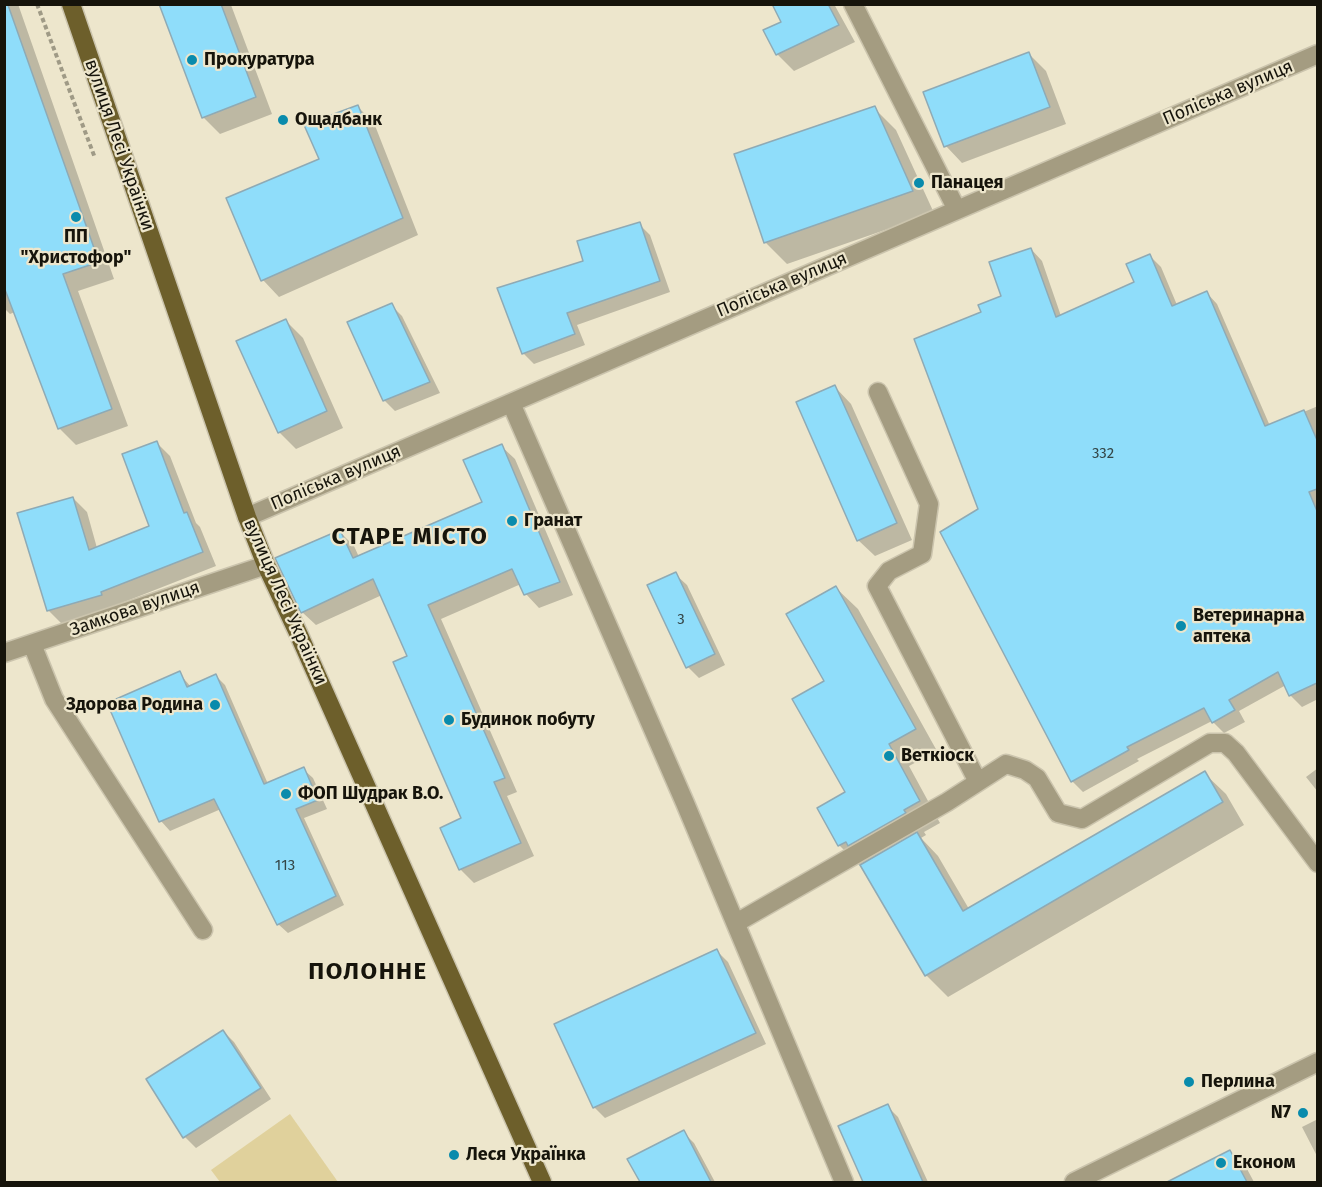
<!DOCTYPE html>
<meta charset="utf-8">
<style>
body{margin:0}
#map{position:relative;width:1322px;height:1187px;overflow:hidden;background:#ede6cc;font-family:"Fira Sans",sans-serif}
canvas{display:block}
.frame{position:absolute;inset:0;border:6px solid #16140b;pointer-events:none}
</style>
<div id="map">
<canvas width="1322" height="1187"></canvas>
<div class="frame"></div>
</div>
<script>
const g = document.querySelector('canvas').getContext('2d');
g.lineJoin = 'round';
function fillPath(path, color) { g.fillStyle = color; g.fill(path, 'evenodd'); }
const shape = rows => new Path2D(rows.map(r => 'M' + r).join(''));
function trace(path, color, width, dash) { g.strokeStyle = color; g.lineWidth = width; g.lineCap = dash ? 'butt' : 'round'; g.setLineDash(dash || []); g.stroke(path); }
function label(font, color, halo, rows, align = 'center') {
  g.font = font + ' "Fira Sans",sans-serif'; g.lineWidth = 4.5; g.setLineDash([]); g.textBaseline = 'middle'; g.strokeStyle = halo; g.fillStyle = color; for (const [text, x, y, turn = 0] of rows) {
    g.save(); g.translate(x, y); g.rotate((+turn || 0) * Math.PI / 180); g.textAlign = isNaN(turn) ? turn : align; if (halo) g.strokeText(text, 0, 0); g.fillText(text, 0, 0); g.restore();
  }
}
fillPath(shape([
 [290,1114,338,1182,220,1182,211,1170]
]), '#e0d19c');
fillPath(shape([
 [4,4,18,4,114,279,78,291,128,426,76,445,59,428,15,312,10,314,4,308],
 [172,4,231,5,272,114,220,134,203,117],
 [774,4,834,4,855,42,794,71,777,54,783,23],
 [1029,54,1046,71,1066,124,962,163,946,146],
 [357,106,374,123,418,235,279,297,263,280,228,199,321,160],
 [874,108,896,130,934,213,787,264,765,242],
 [639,224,650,235,670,292,577,325,585,345,534,364,523,353,585,262],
 [1031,249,1042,261,1061,316,1136,283,1150,256,1161,267,1177,305,1206,292,1217,304,1270,426,1318,406,1318,699,1302,707,1291,696,1286,685,1239,711,1245,722,1224,733,1212,721,1137,759,1139,761,1083,792,1072,781,980,509,983,313,1003,296],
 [391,305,402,316,440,393,395,411,384,400],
 [286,321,303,338,343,428,296,449,279,432],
 [835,387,851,404,912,540,875,556,858,540],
 [156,442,170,456,196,523,200,527,216,566,114,606,115,609,62,624,48,610,73,498,87,512,97,548,151,527],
 [501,446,515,459,573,595,539,608,526,594,521,584,441,619,517,792,507,796,534,856,474,883,461,870,442,828,463,819,409,657,382,595,316,625,302,612,340,532,354,546,359,557,484,503],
 [675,574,687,585,725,665,699,678,688,667],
 [836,588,858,609,937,751,909,766,940,823,924,832,926,835,921,838,938,856,969,909,1204,773,1226,794,1244,825,948,997,926,975,861,867,839,845,847,793,826,682],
 [179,673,191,687,216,676,225,685,268,784,303,769,313,778,327,809,304,818,344,905,288,933,278,924,221,809,170,831,161,821],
 [1318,768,1318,792,1306,777],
 [717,951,728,962,766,1044,605,1118,594,1107],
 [223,1031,234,1042,271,1099,196,1148,185,1137],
 [887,1106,898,1117,928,1182,865,1182,840,1127],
 [1318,1119,1318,1158,1302,1127],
 [683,1132,694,1143,715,1182,641,1182,629,1160],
 [1230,1152,1247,1169,1254,1182,1183,1182,1180,1177]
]), '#0003');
const building = shape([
 [159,4,221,4,256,97,202,118,159,4],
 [772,4,828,4,839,25,776,55,763,30,781,22,772,4],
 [4,5,8,5,99,262,63,274,112,409,58,429,4,287,4,5],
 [1029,52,1050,107,944,147,923,92,1029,52],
 [358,105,403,218,261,281,226,198,319,159,304,125,358,105],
 [875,106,913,191,764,243,734,154,875,106],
 [640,222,660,281,567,313,575,334,522,354,497,288,583,261,577,241,640,222],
 [1031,248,1056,317,1134,282,1126,264,1150,254,1172,306,1207,291,1265,426,1304,410,1317,440,1317,489,1309,492,1317,511,1317,683,1289,696,1278,672,1229,700,1235,710,1212,723,1204,708,1127,747,1129,750,1071,782,940,532,978,509,914,339,981,312,978,305,1001,296,989,262,1031,248],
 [392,303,430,382,383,401,347,322,392,303],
 [286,319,327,411,278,433,236,341,286,319],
 [835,385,897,523,857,541,796,402,835,385],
 [157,441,184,513,187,512,203,552,101,592,102,595,47,611,17,513,73,497,89,550,149,526,122,454,157,441],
 [502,444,560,582,524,595,512,569,428,605,505,778,494,782,521,843,459,870,440,828,461,818,393,662,407,656,373,579,301,613,275,558,340,530,353,558,482,502,463,460,502,444],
 [676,572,715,654,686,668,647,585,676,572],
 [836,586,916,729,889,744,920,801,904,810,906,813,848,846,846,842,838,846,817,808,845,792,792,699,824,681,786,614,836,586],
 [180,671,187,687,216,674,264,784,304,767,318,800,296,809,336,896,277,925,214,799,159,822,107,703,180,671],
 [1205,771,1223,802,925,976,860,865,917,832,963,911,1205,771],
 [717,949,756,1033,593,1108,554,1024,717,949],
 [223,1030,261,1088,183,1138,146,1079,223,1030],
 [888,1104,923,1182,863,1182,838,1126,888,1104],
 [684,1130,711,1182,640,1182,627,1159,684,1130],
 [1230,1150,1247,1182,1167,1182,1230,1150]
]);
fillPath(building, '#8fddfa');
trace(building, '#8eaab5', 1.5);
const minor = shape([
 [853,4,957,210],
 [878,392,929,504,922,554,889,571,877,586,978,782],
 [511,403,685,803,844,1182],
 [247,517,1318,54],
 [32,644,54,699,203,930],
 [4,653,266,565],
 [736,923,947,802,1006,764,1025,770,1037,778,1058,813,1082,819,1210,743,1225,743,1236,753,1318,863],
 [1074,1182,1318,1062]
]);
const major = shape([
 [71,4,247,517,266,565,299,635,542,1182]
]);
trace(minor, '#cbc4ad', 21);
trace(major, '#cbc4ad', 21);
trace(shape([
 [37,4,95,158]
]), '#9f9a86', 4, [4.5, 3]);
trace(minor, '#a49c81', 18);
trace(major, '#6d5f2b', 18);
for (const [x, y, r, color] of [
 [192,60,6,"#098bac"],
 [283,120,6,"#098bac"],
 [919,183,6,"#098bac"],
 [76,217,6,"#098bac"],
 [512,521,6,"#098bac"],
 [1181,626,6,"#098bac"],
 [215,705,6,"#098bac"],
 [449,720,6,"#098bac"],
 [889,756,6,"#098bac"],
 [286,794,6,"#098bac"],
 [1189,1082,6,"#098bac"],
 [1303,1113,6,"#098bac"],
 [454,1155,6,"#098bac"],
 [1221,1163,6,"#098bac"]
]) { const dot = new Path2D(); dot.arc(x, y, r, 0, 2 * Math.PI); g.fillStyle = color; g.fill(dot); trace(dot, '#ede6cc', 2); }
label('15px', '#344647', null, [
 ["332",1103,454],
 ["3",681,620],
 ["113",285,866]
]);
label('bold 18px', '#16140b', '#ede6cc', [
 ["Прокуратура",204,60],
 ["Ощадбанк",295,120],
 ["Панацея",931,183],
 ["ПП",76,237,"center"],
 ["\"Христофор\"",76,258,"center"],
 ["Гранат",524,521],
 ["Ветеринарна",1193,616],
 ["аптека",1193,637],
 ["Здорова Родина",203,705,"right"],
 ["Будинок побуту",461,720],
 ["Веткіоск",901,756],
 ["ФОП Шудрак В.О.",298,794],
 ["Перлина",1201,1082],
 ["N7",1291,1113,"right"],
 ["Леся Українка",466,1155],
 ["Економ",1233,1163]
], 'left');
label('18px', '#16140b', '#ede6cc', [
 ["Поліська вулиця",1228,93,-23],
 ["вулиця Лесі Українки",119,145,71],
 ["Поліська вулиця",782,285,-23],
 ["Поліська вулиця",336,478,-23],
 ["вулиця Лесі Українки",285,602,66],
 ["Замкова вулиця",135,609,-19]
]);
g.letterSpacing = '1.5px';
label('bold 24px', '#16140b', '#ede6cc', [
 ["СТАРЕ МІСТО",410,537],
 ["ПОЛОННЕ",368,972]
]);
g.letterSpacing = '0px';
</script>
